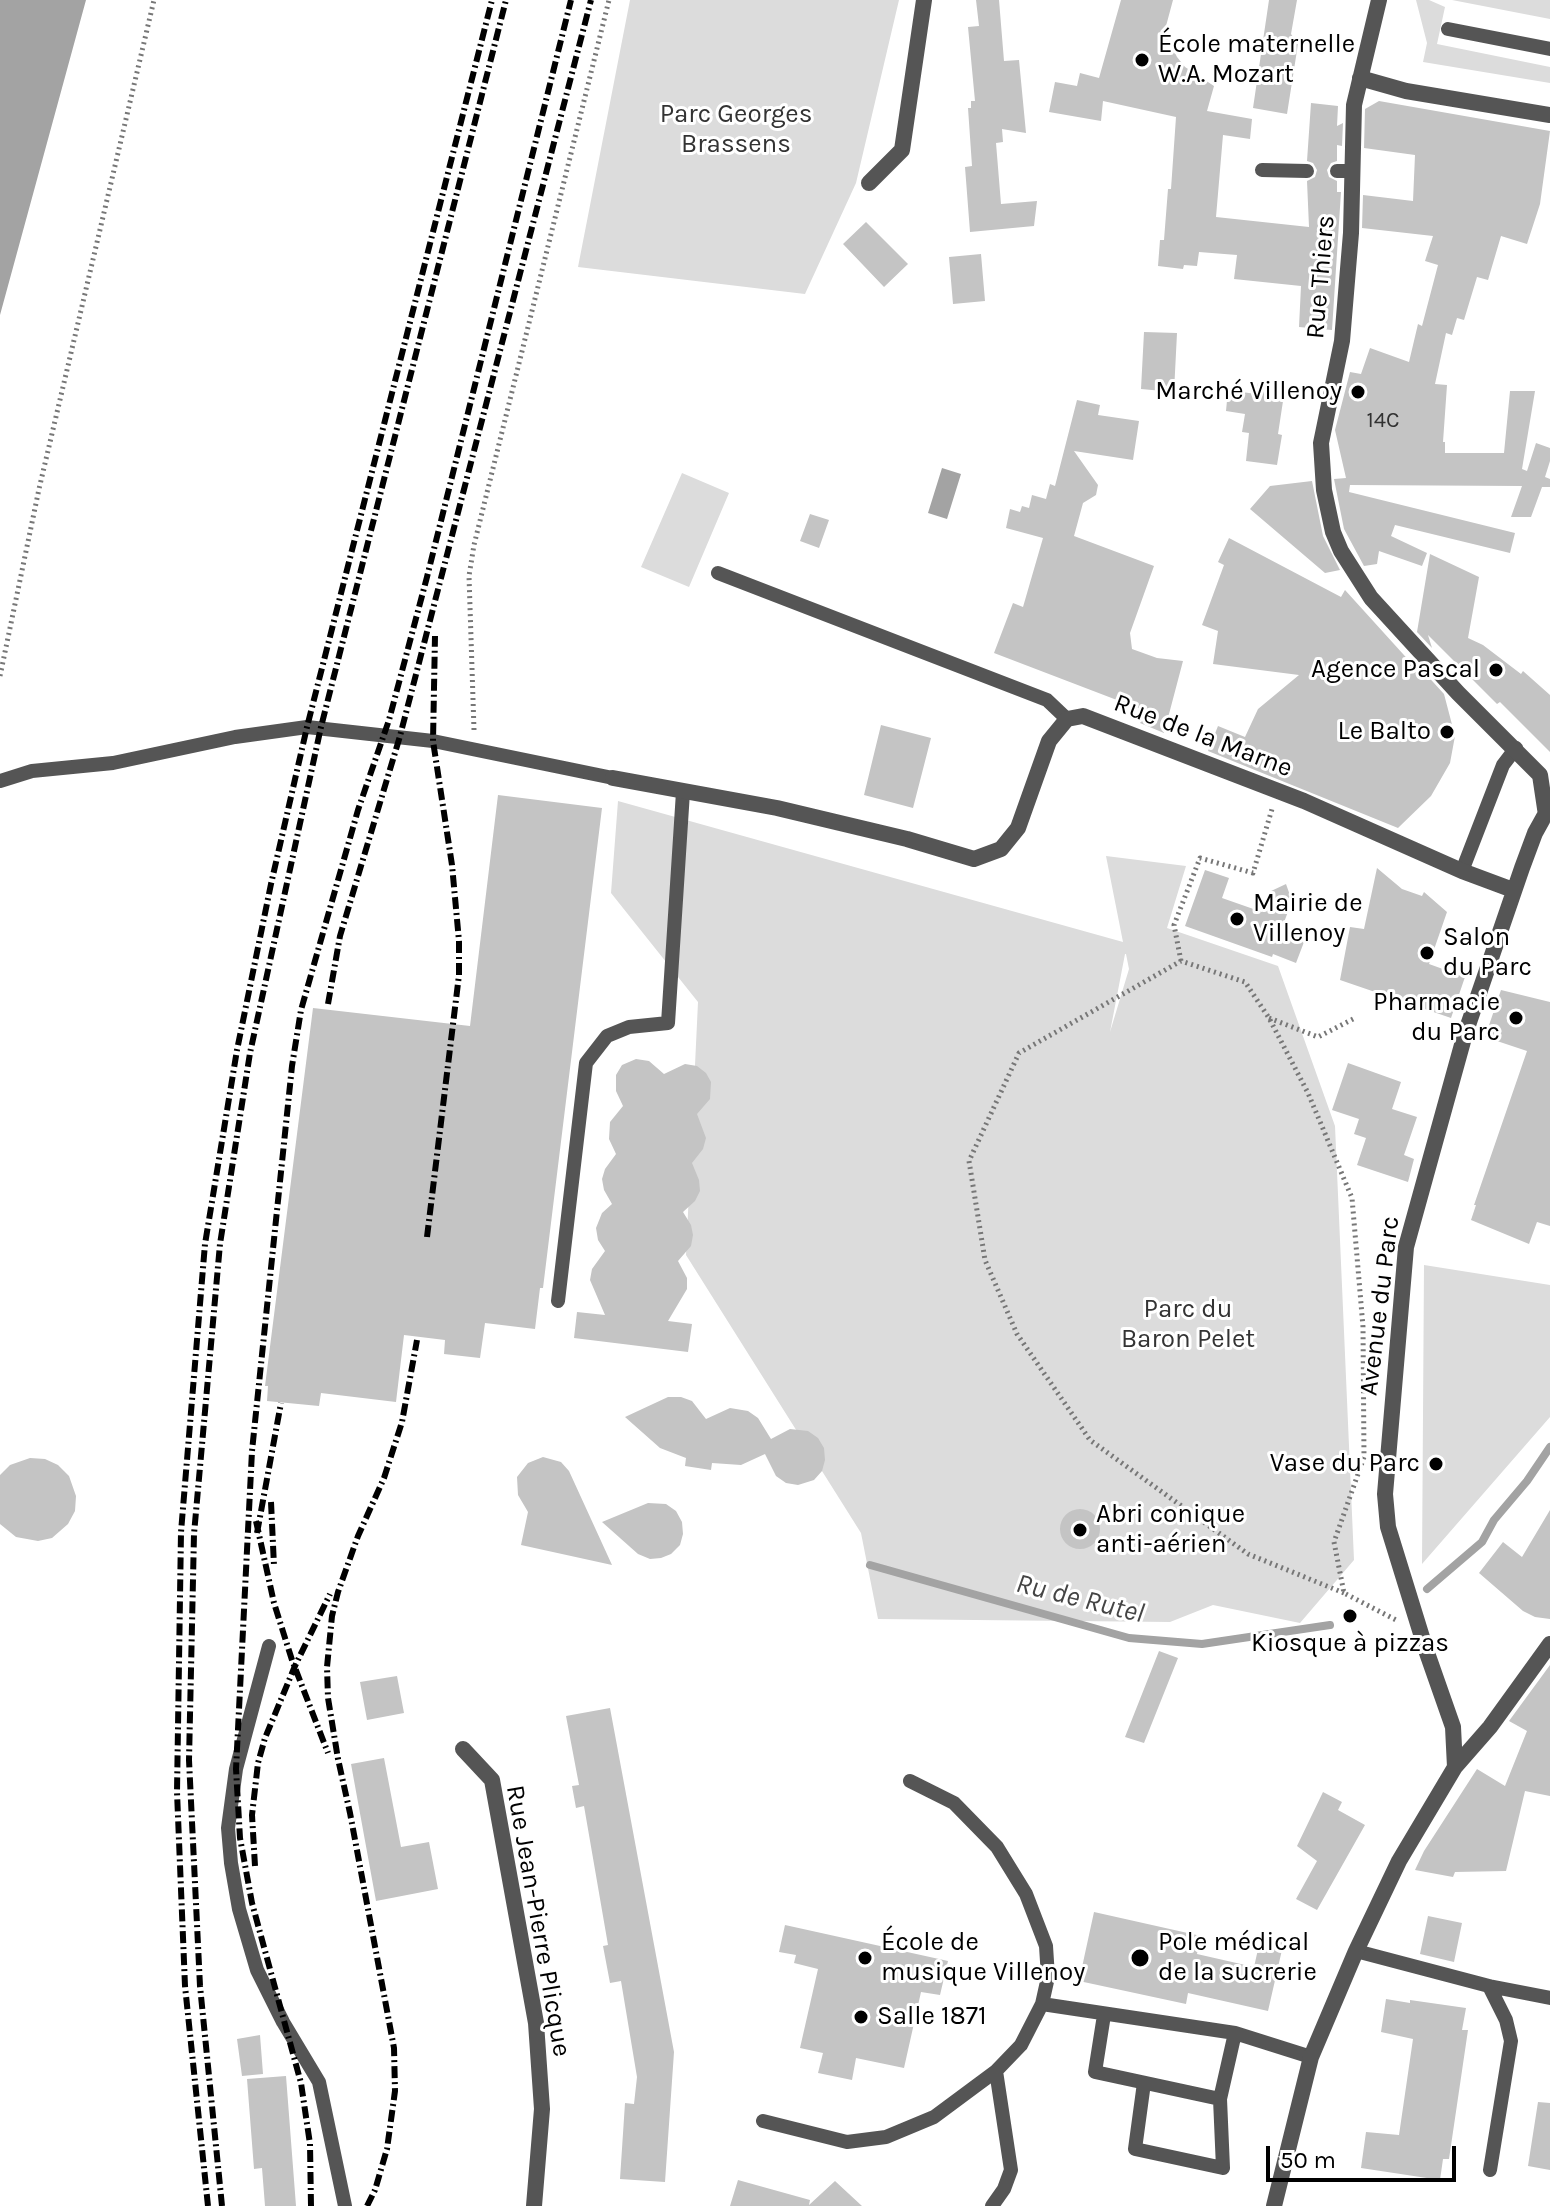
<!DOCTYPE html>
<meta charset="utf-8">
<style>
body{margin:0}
#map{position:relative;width:1550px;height:2206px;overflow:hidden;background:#fff;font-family:Karla,sans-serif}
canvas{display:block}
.scale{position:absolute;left:1266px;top:2146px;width:190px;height:36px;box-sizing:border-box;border:4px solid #000;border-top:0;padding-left:10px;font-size:24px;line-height:28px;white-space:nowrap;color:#000;-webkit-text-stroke:6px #fff;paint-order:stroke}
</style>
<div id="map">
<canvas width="1550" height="2206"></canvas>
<div class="scale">50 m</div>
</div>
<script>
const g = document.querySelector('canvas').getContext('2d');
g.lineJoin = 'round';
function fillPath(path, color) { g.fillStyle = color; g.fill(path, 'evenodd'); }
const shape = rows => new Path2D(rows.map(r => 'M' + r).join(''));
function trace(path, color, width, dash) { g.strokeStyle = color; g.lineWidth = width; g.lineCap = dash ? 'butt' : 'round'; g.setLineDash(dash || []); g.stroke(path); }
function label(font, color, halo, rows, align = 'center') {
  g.font = font + ' Karla,sans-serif'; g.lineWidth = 6; g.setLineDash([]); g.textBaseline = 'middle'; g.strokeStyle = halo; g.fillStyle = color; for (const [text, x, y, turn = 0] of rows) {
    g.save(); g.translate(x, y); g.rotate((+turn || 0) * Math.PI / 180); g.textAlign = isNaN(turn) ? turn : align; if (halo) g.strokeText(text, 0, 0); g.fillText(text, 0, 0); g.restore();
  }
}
fillPath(shape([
 [630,0,899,0,856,183,805,294,578,267],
 [1416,0,1429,0,1445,7,1437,44,1550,67,1550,83,1423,62,1427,43],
 [1452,0,1550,0,1550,19],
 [682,473,729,493,689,587,641,567],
 [618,801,1123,942,1106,856,1186,866,1167,928,1278,966,1335,1126,1354,1560,1300,1623,1213,1605,1170,1622,878,1619,861,1533,686,1255,698,1002,611,893],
 [1126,954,1129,969,1110,1032,1125,954],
 [1424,1265,1550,1285,1550,1417,1422,1564]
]), '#dcdcdc');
fillPath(shape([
 [0,0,86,0,0,315],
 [942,468,961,474,947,519,928,513]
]), '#a3a3a3');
trace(shape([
 [870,1565,1129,1638,1202,1644,1330,1625],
 [1427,1589,1482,1542,1494,1520,1527,1481,1550,1447]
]), '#a3a3a3', 8);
fillPath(shape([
 [976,0,999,0,1004,61,1019,60,1026,133,1002,129,1003,142,996,143,1001,204,1037,201,1034,226,970,232,965,167,972,166,968,108,971,108,971,101,975,101,968,27,979,26],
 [1121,0,1173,0,1166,26,1168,39,1177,57,1185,67,1214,86,1207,111,1252,119,1250,139,1223,135,1216,217,1309,227,1307,181,1315,177,1317,170,1313,163,1307,161,1311,103,1338,106,1337,126,1343,123,1342,146,1337,145,1337,161,1331,163,1327,170,1329,177,1337,181,1337,192,1341,192,1332,330,1299,327,1301,286,1234,279,1237,255,1199,252,1197,266,1184,265,1183,269,1158,266,1160,240,1164,240,1168,189,1171,189,1176,117,1103,101,1101,121,1049,112,1055,82,1077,86,1080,73,1099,78],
 [1269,0,1297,0,1291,34,1298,44,1287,114,1253,108],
 [1379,101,1550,131,1540,204,1527,244,1501,236,1488,280,1477,277,1464,320,1457,318,1452,335,1446,333,1435,384,1447,385,1443,442,1445,442,1445,453,1504,453,1510,391,1535,391,1522,469,1527,471,1536,443,1550,448,1550,461,1545,477,1550,479,1550,487,1542,487,1531,517,1511,517,1522,486,1350,485,1349,492,1515,533,1510,553,1395,525,1391,536,1427,553,1422,566,1379,551,1377,564,1364,566,1344,529,1334,479,1346,478,1335,430,1350,372,1361,374,1370,348,1409,362,1418,324,1422,326,1438,265,1425,261,1433,236,1362,228,1363,195,1413,201,1415,155,1364,148,1365,109],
 [866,222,908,264,884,287,843,244],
 [981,254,985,301,953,304,949,257],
 [1144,332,1177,333,1174,392,1141,389],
 [1258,383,1285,388,1278,434,1282,435,1277,465,1246,461,1249,433,1242,432,1245,414,1226,411,1228,390,1256,394],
 [1077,400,1100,405,1098,415,1139,421,1133,460,1074,451,1098,485,1096,495,1083,503,1074,536,1154,566,1130,633,1132,649,1157,658,1183,661,1164,733,1140,723,1143,710,994,653,1013,603,1023,607,1043,538,1006,528,1010,509,1020,512,1022,506,1029,508,1032,495,1046,499,1050,484,1055,486],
 [1312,481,1323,536,1340,570,1325,573,1250,509,1270,486],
 [810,514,829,520,819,548,800,541],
 [1229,538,1341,597,1345,590,1413,665,1413,660,1444,694,1455,736,1450,763,1431,796,1398,828,1208,751,1218,726,1245,737,1258,709,1299,675,1213,664,1218,631,1202,625,1224,565,1218,562],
 [1430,554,1479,577,1468,638,1483,645,1521,674,1523,671,1550,695,1550,752,1500,702,1497,704,1428,635,1432,648,1417,632],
 [881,725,931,738,913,808,864,795],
 [498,795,602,808,543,1288,540,1288,535,1329,485,1323,480,1358,444,1354,445,1340,404,1335,396,1402,321,1393,319,1406,267,1401,268,1386,265,1386,313,1008,470,1026],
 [1377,868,1402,889,1422,896,1424,892,1447,912,1429,964,1465,977,1451,1018,1340,980,1350,927,1364,929],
 [1205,870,1229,878,1222,898,1262,912,1269,892,1286,884,1292,901,1280,933,1304,942,1296,963,1273,954,1272,957,1185,926],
 [1501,990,1550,1002,1550,1226,1537,1222,1529,1244,1471,1220,1476,1205,1474,1205,1527,1051,1485,1037],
 [636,1059,649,1061,664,1074,685,1064,697,1066,706,1073,711,1082,710,1099,697,1114,706,1138,703,1149,692,1163,699,1180,700,1191,695,1201,683,1212,691,1225,693,1235,691,1246,678,1261,687,1278,687,1289,668,1321,692,1324,688,1352,574,1338,577,1312,605,1315,590,1280,592,1269,605,1251,598,1240,596,1228,602,1213,612,1204,604,1190,602,1179,605,1169,616,1154,609,1139,610,1122,623,1106,616,1091,616,1075,622,1065],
 [1348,1063,1401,1082,1392,1109,1417,1117,1404,1155,1414,1159,1408,1182,1357,1165,1366,1138,1354,1134,1359,1119,1332,1110],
 [668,1397,681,1397,692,1401,706,1419,730,1408,748,1411,758,1418,771,1439,790,1429,808,1431,818,1438,824,1448,825,1460,822,1471,814,1480,798,1485,786,1483,776,1476,765,1454,741,1465,712,1463,711,1470,685,1466,686,1458,660,1448,625,1417],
 [543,1457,561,1462,569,1471,612,1565,521,1545,528,1512,518,1495,517,1477,528,1463],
 [30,1458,45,1459,58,1465,69,1476,76,1496,75,1511,68,1524,52,1538,38,1541,16,1537,0,1524,0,1475,10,1465],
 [648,1503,666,1504,676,1511,682,1522,683,1534,680,1545,671,1554,661,1558,650,1559,638,1554,602,1522],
 '1060 1529a20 20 0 1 1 40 0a20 20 0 1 1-40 0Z',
 [1550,1510,1550,1619,1535,1617,1523,1611,1479,1573,1503,1542,1522,1557],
 [1159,1651,1178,1658,1144,1743,1125,1737],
 [1550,1665,1550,1796,1525,1791,1506,1871,1455,1872,1453,1877,1415,1870,1424,1851,1477,1769,1505,1786,1527,1731,1509,1721],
 [397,1676,404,1713,367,1720,360,1682],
 [610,1708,674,2052,665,2182,620,2179,625,2103,634,2104,637,2077,621,1981,610,1983,603,1946,608,1945,584,1806,576,1808,572,1786,579,1785,566,1716],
 [384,1758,401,1847,429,1842,438,1889,376,1901,351,1764],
 [1323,1792,1342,1802,1338,1810,1365,1825,1317,1910,1296,1899,1317,1861,1297,1846],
 [1094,1912,1201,1936,1197,1954,1254,1967,1261,1936,1284,1941,1268,2011,1188,1993,1186,2004,1079,1981],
 [1428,1916,1462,1923,1454,1962,1420,1954],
 [785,1925,948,1961,940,1995,921,1992,904,2068,856,2058,852,2080,818,2073,823,2053,800,2048,818,1969,794,1963,796,1955,779,1952],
 [1386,1999,1410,2003,1410,2000,1466,2008,1462,2030,1468,2030,1449,2159,1443,2159,1440,2180,1361,2168,1366,2132,1399,2135,1413,2039,1381,2032],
 [260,2035,263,2074,242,2076,237,2039],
 [286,2076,296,2206,265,2206,262,2168,254,2169,247,2079],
 [1538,2102,1550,2103,1550,2170,1528,2166],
 [738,2180,810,2200,809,2205,835,2181,862,2206,730,2206]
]), '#c4c4c4');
trace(shape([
 [0,676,39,489,154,0],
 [474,730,469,576,474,545,609,0],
 [1181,961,1174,925,1200,858,1253,873,1272,809],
 [1269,1018,1318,1037,1355,1018],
 [1344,1593,1248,1554,1090,1440,1017,1334,985,1260,969,1161,1019,1053,1181,961,1245,982,1269,1018,1308,1093,1352,1198,1363,1327,1364,1457,1334,1542,1344,1593,1396,1620]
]), '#777', 5, [2, 4]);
trace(shape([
 [1448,29,1550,49],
 [1262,170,1307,171],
 [1337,171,1352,171],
 [718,573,1047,700,1067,719],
 [0,781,32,771,113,763,235,737,307,727,433,741,613,778],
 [1462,871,1503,765,1516,748],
 [558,1301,586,1063,607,1036,629,1027,668,1023,683,792],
 [269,1646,236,1769,228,1828,231,1863,239,1909,257,1970,283,2022,319,2082,345,2206],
 [1356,1951,1489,1986,1550,1998],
 [1489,1986,1506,2020,1511,2041,1490,2170],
 [1042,2004,1235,2033,1311,2057],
 [1104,2015,1095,2072,1220,2099,1235,2033],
 [1144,2083,1135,2149,1223,2168,1220,2099],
 [763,2121,847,2142,886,2137,934,2117,996,2071,1021,2045,1042,2004,1048,1977,1046,1946,1026,1894,997,1847,954,1803,910,1781],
 [992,2206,1004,2189,1011,2170,996,2071]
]), '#555', 14);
trace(shape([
 [1379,0,1354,105,1351,233,1342,341,1321,443,1324,490,1333,532,1341,551,1371,598,1458,693,1540,775,1546,815],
 [1360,78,1406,91,1550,115],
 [869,183,902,150,924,0],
 [613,778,777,808,907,839,974,859,1001,849,1018,828,1049,741,1067,719,1083,716,1304,801,1462,871,1513,890],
 [463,1749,492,1780,536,2023,542,2109,534,2206],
 [1455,1767,1453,1727,1426,1650,1388,1527,1385,1494,1406,1247,1465,1034,1522,868,1535,833,1550,806],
 [1274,2206,1311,2057,1356,1951,1399,1861,1455,1767,1490,1727,1550,1644]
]), '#555', 16);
trace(shape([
 [328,1004,340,936,400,736,591,0],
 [427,1237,459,975,459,941,452,865,433,741,435,636],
 [271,1502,274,1566],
 [256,1521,274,1603,292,1660,328,1753],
 [257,1533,281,1403],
 [255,1866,252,1815,258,1763,265,1738,295,1666,330,1594],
 [208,2206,185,1986,177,1792,181,1532,205,1244,237,1050,271,884,307,727,492,0],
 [222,2206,200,1986,189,1760,194,1534,220,1244,250,1053,321,727,506,0],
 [311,2206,310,2144,301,2083,252,1903,240,1838,236,1769,252,1451,292,1066,301,1010,358,810,389,720,427,577,571,0],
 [367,2206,375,2190,387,2149,395,2091,394,2048,350,1813,338,1759,328,1698,327,1667,332,1616,338,1592,358,1536,384,1478,402,1422,417,1340]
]), '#000', 6, [12, 4, 2, 4]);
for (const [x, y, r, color] of [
 [1142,60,8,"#000"],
 [1358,392,8,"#000"],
 [1496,670,8,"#000"],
 [1447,732,8,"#000"],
 [1237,919,8,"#000"],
 [1427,953,8,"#000"],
 [1516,1018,8,"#000"],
 [1436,1464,8,"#000"],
 [1080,1530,8,"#000"],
 [1350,1616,8,"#000"],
 [865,1958,8,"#000"],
 [1140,1958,10,"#000"],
 [861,2017,8,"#000"]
]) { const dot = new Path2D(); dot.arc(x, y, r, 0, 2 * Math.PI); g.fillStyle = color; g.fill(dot); trace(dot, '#fff', 3); }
label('22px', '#313131', null, [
 ["14C",1383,421]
]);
label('26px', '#000', '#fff', [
 ["École maternelle",1158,45],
 ["W.A. Mozart",1158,75],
 ["Marché Villenoy",1342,392,"right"],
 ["Agence Pascal",1480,670,"right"],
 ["Le Balto",1431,732,"right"],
 ["Mairie de",1253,904],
 ["Villenoy",1253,934],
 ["Salon",1443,938],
 ["du Parc",1443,968],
 ["Pharmacie",1500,1003,"right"],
 ["du Parc",1500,1033,"right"],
 ["Vase du Parc",1420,1464,"right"],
 ["Abri conique",1096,1515],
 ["anti-aérien",1096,1545],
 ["Kiosque à pizzas",1350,1644,"center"],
 ["École de",881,1943],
 ["musique Villenoy",881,1973],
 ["Pole médical",1158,1943],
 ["de la sucrerie",1158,1973],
 ["Salle 1871",877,2017]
], 'left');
label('26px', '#333', '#fff', [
 ["Parc Georges",736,115],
 ["Brassens",736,145],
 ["Parc du",1188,1310],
 ["Baron Pelet",1188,1340]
]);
label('26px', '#000', '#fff', [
 ["Rue Thiers",1321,277,-85],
 ["Rue de la Marne",1203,736,21],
 ["Avenue du Parc",1380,1306,-83],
 ["Rue Jean-Pierre Plicque",538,1921,80]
]);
label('italic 28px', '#444', '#fff', [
 ["Ru de Rutel",1080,1599,14]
]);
</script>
